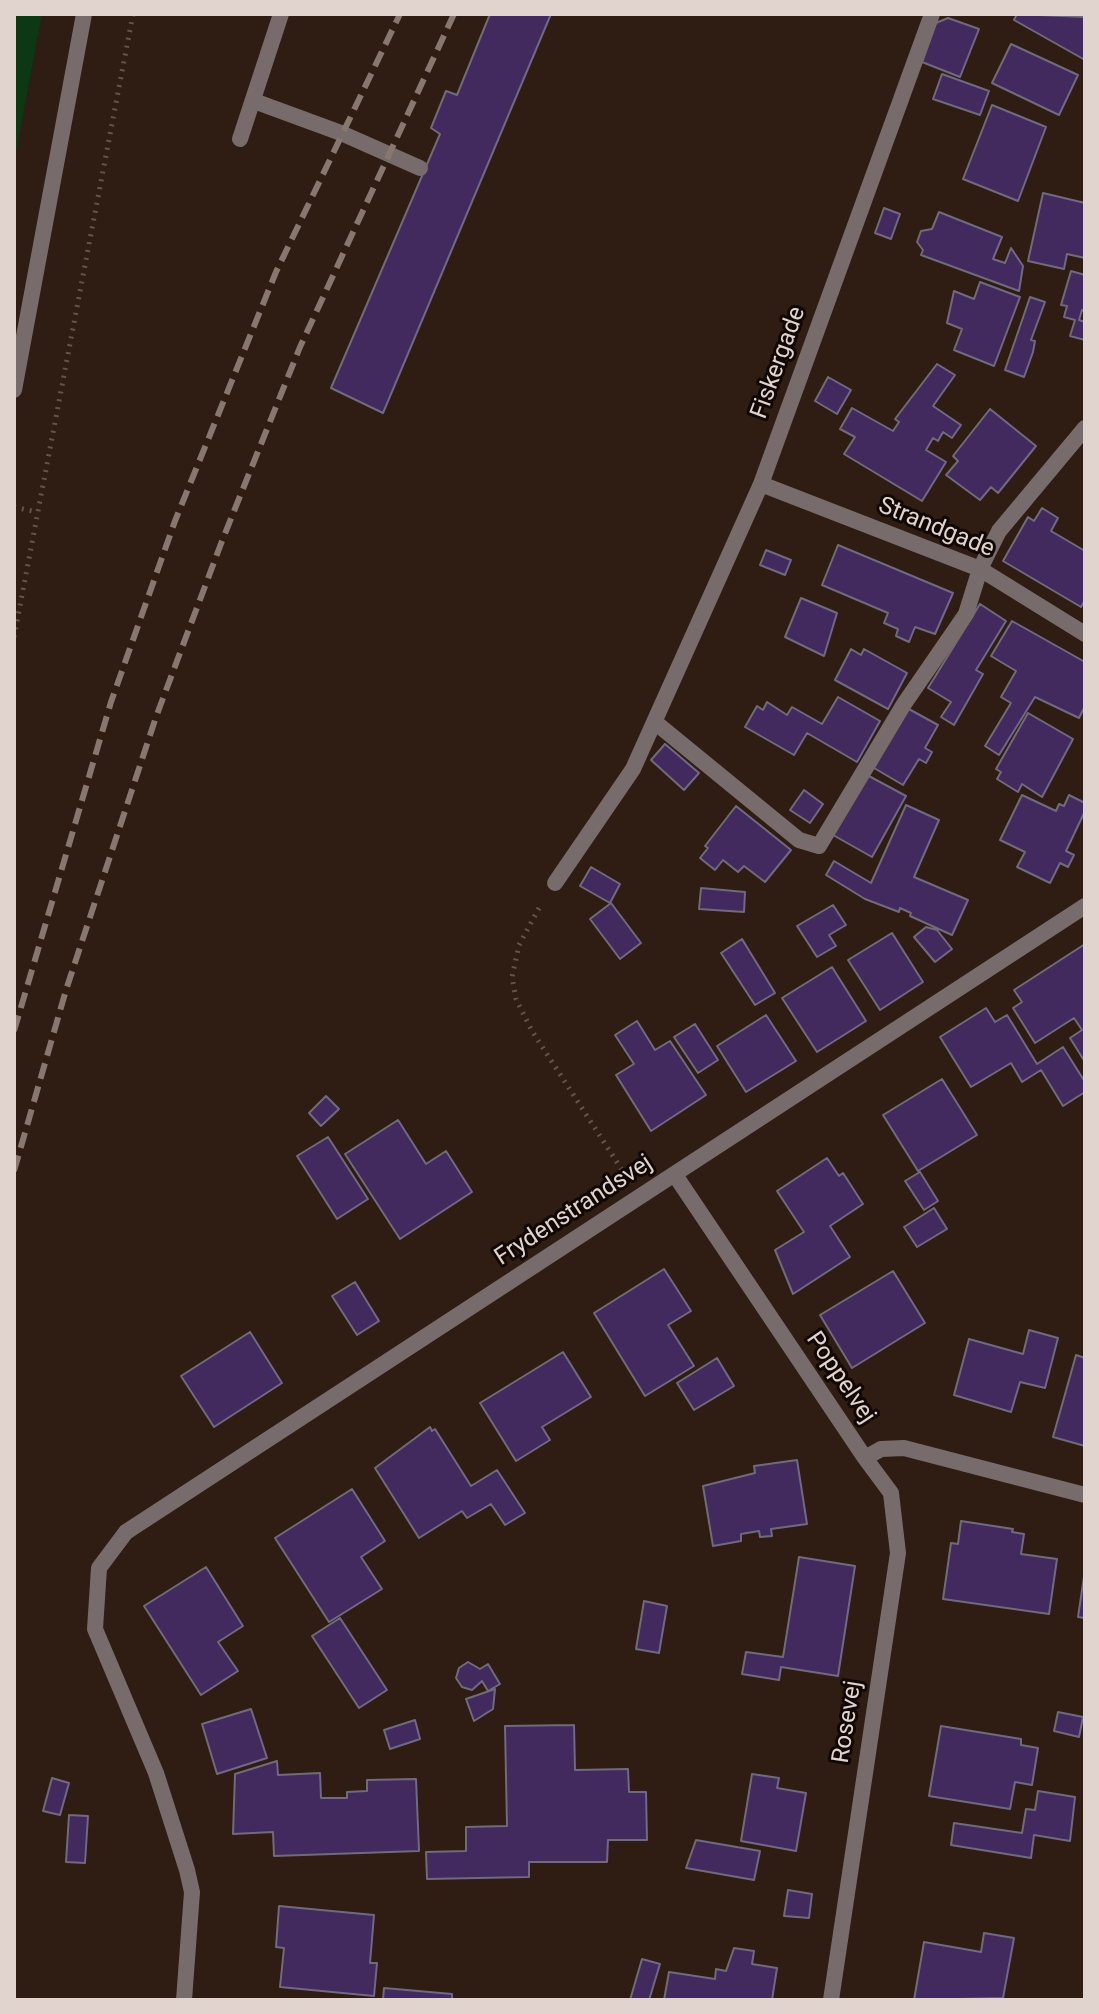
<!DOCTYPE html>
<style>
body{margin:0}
#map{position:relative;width:1099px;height:2014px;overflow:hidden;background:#2f1c12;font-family:Roboto,sans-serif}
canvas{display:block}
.frame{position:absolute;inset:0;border:16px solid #e1d3cd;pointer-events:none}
</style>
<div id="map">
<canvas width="1099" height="2014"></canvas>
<div class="frame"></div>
</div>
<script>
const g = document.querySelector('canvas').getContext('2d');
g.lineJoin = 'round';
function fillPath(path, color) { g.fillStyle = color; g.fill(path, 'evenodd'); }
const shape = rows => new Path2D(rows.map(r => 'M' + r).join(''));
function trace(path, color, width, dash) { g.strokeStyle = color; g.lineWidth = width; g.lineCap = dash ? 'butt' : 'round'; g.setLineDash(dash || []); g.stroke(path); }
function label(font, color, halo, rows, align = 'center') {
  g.font = font + ' Roboto,sans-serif'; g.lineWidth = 6; g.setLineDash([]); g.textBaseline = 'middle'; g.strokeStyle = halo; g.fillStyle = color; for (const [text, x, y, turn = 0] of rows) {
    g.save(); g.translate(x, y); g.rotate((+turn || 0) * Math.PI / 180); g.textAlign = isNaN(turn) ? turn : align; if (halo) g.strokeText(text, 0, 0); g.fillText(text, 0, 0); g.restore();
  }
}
fillPath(shape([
 [14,14,42,14,14,162]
]), '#0d3814');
const building = shape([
 [490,14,551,14,383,413,331,388,440,134,431,128,446,91,457,95,490,14],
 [1017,14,1085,17,1085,60,1014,20,1017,14],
 [948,18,979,29,960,77,922,62,936,23,948,18],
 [1011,44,1078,75,1059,115,992,83,1011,44],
 [942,74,989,91,980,115,933,99,942,74],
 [992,105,1046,127,1018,201,963,179,992,105],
 [1043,193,1085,203,1085,258,1067,254,1064,269,1028,261,1043,193],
 [884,208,900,214,891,239,875,233,884,208],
 [939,212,1002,237,993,259,1005,263,1011,248,1023,266,1019,291,921,255,923,250,917,242,921,231,932,229,939,212],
 [1071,271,1085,275,1085,311,1082,310,1079,320,1085,322,1085,340,1070,336,1075,320,1064,317,1067,306,1061,305,1071,271],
 [980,282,1020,297,994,366,954,350,962,329,947,323,954,291,974,299,980,282],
 [1030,297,1045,302,1031,340,1035,341,1033,352,1024,377,1005,370,1030,297],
 [937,364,955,375,933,406,961,425,952,438,943,432,938,441,933,438,926,450,946,462,922,501,844,454,855,437,840,429,852,408,893,431,899,422,895,419,937,364],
 [828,377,851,390,837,414,815,401,828,377],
 [990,409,1036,446,998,493,991,487,980,500,946,475,958,461,953,456,990,409],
 [1042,508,1058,518,1051,531,1085,551,1085,600,1081,607,1003,561,1028,517,1034,521,1042,508],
 [838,545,953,593,935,634,915,627,909,642,896,636,898,629,884,623,888,613,822,585,838,545],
 [766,550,791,560,785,575,760,565,766,550],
 [801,598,837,613,824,656,785,637,801,598],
 [980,604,1006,621,976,670,983,674,954,725,941,717,951,702,928,688,980,604],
 [1012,621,1085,662,1085,706,1079,718,1035,697,999,755,985,746,1011,703,1001,697,1016,671,991,656,1012,621],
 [851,649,861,655,864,649,907,673,888,709,835,680,851,649],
 [838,697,880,721,857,762,807,733,794,755,745,727,757,706,763,710,767,702,787,715,792,707,822,724,838,697],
 [907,708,938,725,925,748,932,752,926,763,919,759,903,785,874,768,907,708],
 [1028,713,1073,739,1042,797,1022,784,1018,792,997,779,1001,772,996,769,1028,713],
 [665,744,699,773,684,790,651,760,665,744],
 [867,775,906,796,872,857,833,835,867,775],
 [804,790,823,804,810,823,790,810,804,790],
 [1022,795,1056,811,1059,804,1064,806,1069,795,1085,803,1085,811,1066,851,1074,855,1068,867,1060,863,1050,883,1017,867,1025,852,1000,840,1022,795],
 [906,805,939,820,914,877,968,900,952,935,910,916,911,913,900,908,899,912,865,899,826,875,834,861,871,883,906,805],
 [736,806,791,850,765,882,744,866,738,872,723,860,715,870,700,858,708,848,705,846,736,806],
 [591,867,620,884,610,903,580,886,591,867],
 [701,888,745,892,744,912,699,909,701,888],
 [611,903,641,943,620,959,590,919,611,903],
 [833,905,846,925,829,935,836,946,817,957,797,926,833,905],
 [926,927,937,930,952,949,935,962,914,937,926,927],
 [892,933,923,982,880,1010,848,960,892,933],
 [742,939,775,993,755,1005,721,953,742,939],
 [1085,944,1085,1062,1070,1038,1082,1030,1074,1018,1035,1043,1013,1008,1022,1002,1014,990,1085,944],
 [832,967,866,1021,817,1052,782,998,832,967],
 [986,1008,995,1022,1007,1015,1037,1064,1063,1047,1085,1082,1085,1092,1063,1106,1041,1070,1022,1082,1011,1063,971,1087,940,1037,986,1008],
 [766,1015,796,1061,746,1092,717,1046,766,1015],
 [637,1021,655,1050,670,1041,706,1095,651,1131,616,1075,634,1064,615,1035,637,1021],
 [695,1024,718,1060,698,1073,674,1037,695,1024],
 [942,1079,977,1135,918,1171,883,1115,942,1079],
 [326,1096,339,1109,321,1126,309,1113,326,1096],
 [398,1120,426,1164,446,1151,472,1192,400,1239,345,1154,398,1120],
 [328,1137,368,1199,337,1219,297,1156,328,1137],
 [827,1158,839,1176,843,1173,863,1204,830,1226,850,1257,793,1294,775,1250,804,1232,777,1191,827,1158],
 [920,1172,938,1201,924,1210,905,1181,920,1172],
 [934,1208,947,1229,917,1247,904,1227,934,1208],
 [664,1269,691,1311,668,1325,694,1366,645,1396,594,1313,664,1269],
 [893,1271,925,1323,852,1368,820,1315,893,1271],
 [355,1282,379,1321,357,1335,332,1296,355,1282],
 [1029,1330,1058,1338,1045,1388,1020,1382,1011,1412,954,1395,969,1339,1023,1354,1029,1330],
 [250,1332,282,1383,214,1427,181,1376,250,1332],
 [563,1352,591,1397,542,1427,550,1440,516,1461,480,1403,563,1352],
 [1076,1355,1085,1358,1085,1446,1053,1437,1076,1355],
 [717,1358,734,1386,694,1410,677,1383,717,1358],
 [430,1427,432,1431,435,1429,471,1486,497,1470,525,1513,505,1525,491,1504,467,1518,462,1511,419,1538,375,1468,430,1427],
 [797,1460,807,1524,771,1529,772,1536,760,1537,759,1531,741,1534,741,1541,713,1546,703,1486,755,1473,754,1466,797,1460],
 [352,1489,385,1541,361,1557,382,1589,329,1622,275,1538,352,1489],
 [961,1521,1013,1529,1012,1532,1024,1534,1021,1554,1057,1559,1049,1614,943,1599,951,1543,958,1544,961,1521],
 [799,1557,855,1566,838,1676,781,1667,779,1680,742,1674,746,1652,783,1657,799,1557],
 [206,1567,243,1626,218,1642,238,1671,201,1695,144,1606,206,1567],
 [1085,1570,1085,1618,1078,1617,1085,1570],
 [644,1601,667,1606,659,1653,636,1649,644,1601],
 [340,1618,387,1690,359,1708,312,1636,340,1618],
 [468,1662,480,1669,488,1664,500,1684,488,1691,482,1681,472,1690,462,1687,456,1678,459,1668,468,1662],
 [495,1689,493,1709,474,1721,466,1699,495,1689],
 [251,1709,267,1758,217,1774,202,1724,251,1709],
 [1058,1712,1083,1717,1079,1737,1054,1731,1058,1712],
 [415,1720,420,1739,390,1749,384,1730,415,1720],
 [574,1725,575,1770,628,1769,629,1792,646,1792,647,1840,608,1840,607,1862,529,1862,529,1877,427,1879,426,1852,466,1851,466,1827,507,1826,505,1726,574,1725],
 [941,1726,1021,1739,1021,1745,1038,1748,1032,1785,1015,1782,1010,1809,929,1796,941,1726],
 [277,1761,278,1775,320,1773,321,1798,347,1798,347,1792,367,1791,367,1780,416,1779,419,1851,274,1856,273,1832,233,1834,235,1774,277,1761],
 [752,1774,779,1778,777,1788,806,1793,796,1851,741,1841,752,1774],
 [52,1778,69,1783,60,1815,43,1811,52,1778],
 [1038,1791,1075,1797,1070,1841,1034,1835,1031,1858,951,1845,954,1823,1022,1833,1026,1809,1035,1810,1038,1791],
 [69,1815,88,1816,85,1863,66,1862,69,1815],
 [696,1840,760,1851,754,1880,686,1868,696,1840],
 [788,1890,812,1894,809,1918,784,1916,788,1890],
 [279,1906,374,1915,370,1963,377,1963,374,1996,280,1987,284,1948,276,1947,279,1906],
 [984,1933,1014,1938,1003,1998,914,2000,924,1942,981,1952,984,1933],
 [734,1948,754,1951,752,1964,777,1968,772,2000,664,2000,669,1972,715,1979,716,1969,726,1971,734,1948],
 [642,1959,660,1964,649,2000,630,2000,642,1959],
 [384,1988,452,1994,452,2000,383,2000,384,1988]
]);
fillPath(building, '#42295e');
trace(building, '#71697e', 2);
trace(shape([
 [14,507,37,512],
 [14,637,133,14],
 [539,908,519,945,512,977,516,999,532,1031,624,1173]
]), '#64534a', 5, [2, 6]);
trace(shape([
 [254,101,341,133,420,168],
 [240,139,281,14]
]), '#786b6b', 16);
trace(shape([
 [761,484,980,569,1085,634],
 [656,723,799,840,819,846,904,704,966,614,980,569,999,531,1085,428],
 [555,883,633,769,761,484,932,14],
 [675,1175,865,1458,881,1449,904,1448,1085,1495],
 [184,2000,192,1892,187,1870,156,1773,95,1629,99,1568,126,1532,1085,906],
 [831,2000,898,1553,891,1493,865,1458]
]), '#786b6b', 16);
trace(shape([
 [14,390,84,14]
]), '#786b6b', 16);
trace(shape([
 [14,1031,111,702,175,521,276,272,400,14],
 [14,1171,66,990,156,717,222,541,300,347,454,14]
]), '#87776f', 6, [16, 8]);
label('24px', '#e1d3cd', '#110805', [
 ["Fiskergade",779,363,-70],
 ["Strandgade",936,528,22],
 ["Frydenstrandsvej",574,1211,-33],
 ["Poppelvej",840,1378,56],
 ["Rosevej",848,1722,-81]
]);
</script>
